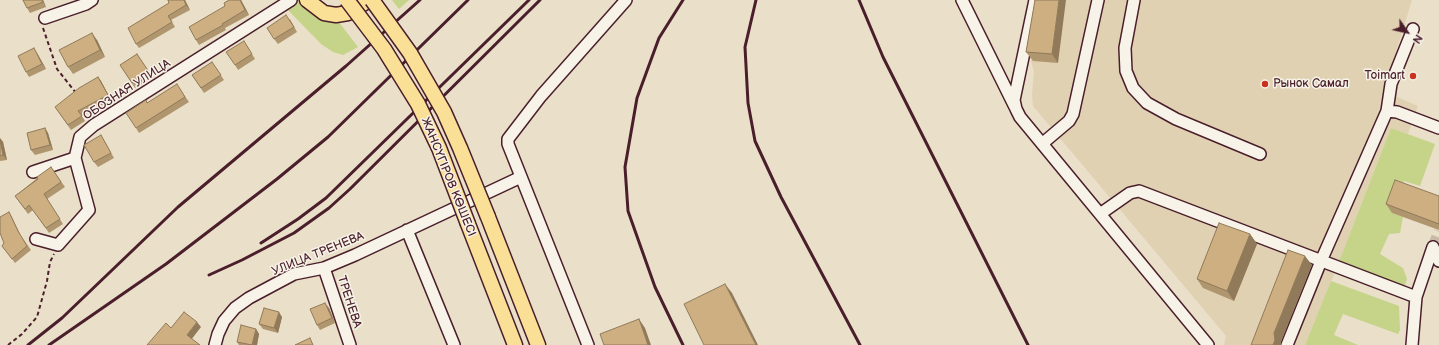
<!DOCTYPE html>
<meta charset="utf-8">
<style>
body{margin:0}
#map{position:relative;width:1439px;height:345px;overflow:hidden;background:#eadfc9;font-family:"Balsamiq Sans",sans-serif}
canvas{display:block}
.north{position:absolute;left:1387px;top:12px;width:40px;height:40px;-webkit-text-stroke:3px #f7f3e8;paint-order:stroke;rotate:124deg;font-size:11px;font-weight:700;line-height:16px;text-align:center;color:#4a1f2b}
.north::after{content:'';display:block;margin:auto;width:14px;height:18px;background:#4a1f2b;clip-path:polygon(50% 0,100% 100%,50% 72%,0 100%)}
</style>
<div id="map">
<canvas width="1439" height="345"></canvas>
<div class="north">N</div>
</div>
<script>
const g = document.querySelector('canvas').getContext('2d');
g.lineJoin = 'round';
function fillPath(path, color) { g.fillStyle = color; g.fill(path, 'evenodd'); }
const shape = rows => new Path2D(rows.map(r => 'M' + r).join(''));
function trace(path, color, width, dash) { g.strokeStyle = color; g.lineWidth = width; g.lineCap = dash ? 'butt' : 'round'; g.setLineDash(dash || []); g.stroke(path); }
function label(font, color, halo, rows, align = 'center') {
  g.font = font + ' "Balsamiq Sans",sans-serif'; g.lineWidth = 3; g.setLineDash([]); g.textBaseline = 'middle'; g.strokeStyle = halo; g.fillStyle = color; for (const [text, x, y, turn = 0] of rows) {
    g.save(); g.translate(x, y); g.rotate((+turn || 0) * Math.PI / 180); g.textAlign = isNaN(turn) ? turn : align; if (halo) g.strokeText(text, 0, 0); g.fillText(text, 0, 0); g.restore();
  }
}
fillPath(shape([
 [1041,0,1412,0,1384,91,1418,106,1408,134,1391,128,1338,265,1305,345,1224,345,1226,336,1033,106,1032,94,1034,72,1031,61]
]), '#e1d1b3');
fillPath(shape([
 [301,0,338,21,358,47,343,55,333,52,321,44,286,8],
 [392,0,409,0,399,9],
 [1391,128,1435,144,1420,186,1404,181,1392,213,1403,217,1400,233,1389,234,1380,254,1403,268,1407,279,1403,291,1337,267],
 [1331,281,1399,306,1400,330,1398,334,1343,314,1334,335,1358,345,1305,345]
]), '#c5d488');
trace(shape([
 [1433,247,1439,231]
]), '#cab9a9', 11, [11, 5.5]);
const minor = shape([
 [962,0,1015,107],
 [1035,0,1014,100,1016,109,1020,117,1208,345],
 [1134,0,1125,48,1126,71,1133,88,1147,103,1176,119,1260,154],
 [45,18,86,4,92,0],
 [1387,111,1391,84,1413,29],
 [1043,143,1069,121,1073,114,1098,0],
 [33,172,75,158],
 [1100,214,1130,193,1139,191,1416,297],
 [407,230,454,345],
 [36,239,58,245,89,210,75,158,80,137,94,125,291,0],
 [1433,247,1439,261],
 [324,268,350,345],
 [215,345,218,334,224,321,235,308,249,298,294,274,324,268,355,255,521,177],
 [588,345,508,144,508,139,541,96,626,0],
 [1287,345,1321,261,1387,111,1397,112,1439,128],
 [1412,345,1416,297,1433,247]
]);
const major = shape([
 [307,0,324,13,336,15,348,13,369,0],
 [488,217,538,345],
 [468,224,515,345]
]);
trace(minor, '#4a1f2b', 14);
trace(major, '#4a1f2b', 17);
trace(shape([
 [43,28,57,69,76,93],
 [8,345,22,334,37,317,47,281,50,262,54,254]
]), '#4a1f2b', 2, [4, 3]);
trace(minor, '#f7f3e8', 11);
trace(major, '#f9e096', 14);
trace(shape([
 [756,0,745,47,748,103,755,141,781,197,860,345],
 [859,0,883,57,1028,345],
 [261,243,298,219,326,198,529,0],
 [209,275,242,260,294,233,329,208,350,189,540,0],
 [28,345,62,318,178,207,346,66,420,0],
 [49,345,166,264,277,179,328,137,468,0],
 [683,345,655,287,628,211,625,167,637,98,659,38,683,0]
]), '#4a1f2b', 3);
const majorBridge = shape([
 [347,0,384,49,418,104,439,148,468,224],
 [372,0,410,53,444,112,460,148,488,217]
]);
trace(majorBridge, '#4a1f2b', 17, []);
trace(majorBridge, '#f9e096', 14);
fillPath(shape([
 [23,0,43,0,46,7,30,13,27,8],
 [168,0,185,0,190,10,171,20,175,27,139,48,136,44,169,3],
 [229,0,241,0,249,15,225,28,226,30,199,45,196,40,225,6],
 [1035,0,1058,63,1033,61,1026,52],
 [290,19,297,32,278,44,274,39],
 [97,40,105,57,73,74,68,67],
 [247,46,255,59,238,70,235,65],
 [37,53,46,69,29,77,26,72],
 [137,54,152,77,135,88,120,65],
 [212,62,224,80,204,93,192,75],
 [98,77,101,81,111,100,82,116,85,121,71,130,55,107],
 [180,89,189,102,139,133,136,128],
 [45,128,48,133,53,150,35,155,31,150],
 [0,138,3,142,7,160,0,161],
 [104,140,114,158,98,167,94,162],
 [51,167,65,187,47,199,63,224,49,233,33,210,28,214,15,196],
 [1439,196,1439,230,1392,213,1386,204],
 [9,212,12,217,21,236,31,250,15,263,2,246,4,243],
 [1250,234,1257,244,1234,301,1203,288,1197,279],
 [329,308,335,323,320,330,317,325],
 [282,317,278,333,263,329,259,324],
 [256,329,259,334,257,345,239,345,237,342]
]), '#b0966f');
fillPath(shape([
 [42,0,43,0,46,7,43,2],
 [184,0,185,0,190,10,186,5],
 [240,0,241,0,249,15,245,10],
 [1059,0,1066,0,1058,63,1052,54],
 [92,33,97,40,105,57,100,50],
 [34,48,37,53,46,69,42,64],
 [98,77,101,81,111,100,108,95],
 [45,128,48,133,53,150,50,145],
 [0,138,3,142,7,160,3,155],
 [1250,234,1257,244,1234,301,1227,291],
 [1305,256,1312,265,1281,342,1281,345,1273,345,1274,333],
 [725,284,732,293,758,345,756,345],
 [325,303,329,308,335,323,332,318],
 [279,312,282,317,278,333,274,328],
 [639,319,645,328,651,345,648,345],
 [197,322,201,327,191,340,187,335],
 [256,329,259,334,257,345,252,345]
]), '#907a5a');
const building = shape([
 [23,0,42,0,43,2,27,8,23,0],
 [168,0,184,0,186,5,168,16,172,22,136,44,128,28,169,3,168,0],
 [229,0,240,0,245,10,222,24,223,25,196,40,189,27,225,6,224,3,229,0],
 [1035,0,1059,0,1052,54,1026,52,1035,0],
 [286,15,294,27,274,39,267,28,286,15],
 [92,33,100,50,68,67,59,50,92,33],
 [244,41,252,54,235,65,226,52,244,41],
 [34,48,42,64,26,72,18,56,34,48],
 [137,54,149,72,132,83,120,65,137,54],
 [212,62,221,75,201,88,192,75,212,62],
 [98,77,108,95,78,111,82,116,68,125,55,107,79,88,98,77],
 [177,84,185,97,136,128,126,113,146,100,147,103,177,84],
 [45,128,50,145,31,150,27,133,45,128],
 [101,135,111,153,94,162,84,145,101,135],
 [0,140,3,155,0,156,0,140],
 [51,167,61,182,44,194,60,219,46,228,29,205,25,209,15,196,38,179,37,177,51,167],
 [1395,180,1439,196,1439,224,1386,204,1395,180],
 [9,212,18,231,27,246,12,259,2,246,4,243,0,233,0,217,9,212],
 [1219,223,1250,234,1227,291,1197,279,1219,223],
 [1288,250,1305,256,1274,333,1275,340,1273,345,1251,345,1288,250],
 [725,284,756,345,704,345,684,304,725,284],
 [325,303,332,318,317,325,310,309,325,303],
 [264,308,279,312,274,328,259,324,264,308],
 [184,312,197,322,187,335,200,345,147,345,166,323,171,328,184,312],
 [639,319,648,345,604,345,600,334,639,319],
 [241,325,256,329,252,345,237,342,241,325],
 [310,338,313,345,295,345,310,338]
]);
fillPath(building, '#cdaf81');
trace(building, '#907a5a', 1);
for (const [x, y, r, color] of [
 [1413,76,4,"#c8321e"],
 [1265,84,4,"#c8321e"]
]) { const dot = new Path2D(); dot.arc(x, y, r, 0, 2 * Math.PI); g.fillStyle = color; g.fill(dot); trace(dot, '#f7f3e8', 1.5); }
label('12px', '#4a1f2b', '#f7f3e8', [
 ["Toimart",1405,76],
 ["Рынок Самал",1273,84,"left"]
], 'right');
label('12px', '#4a1f2b', '#f7f3e8', [
 ["ОБОЗНАЯ УЛИЦА",127,90,-33],
 ["ЖАНСҮГІРОВ КӨШЕСІ",448,177,68],
 ["УЛИЦА ТРЕНЕВА",318,254,-22],
 ["ТРЕНЕВА",349,302,72]
]);
</script>
